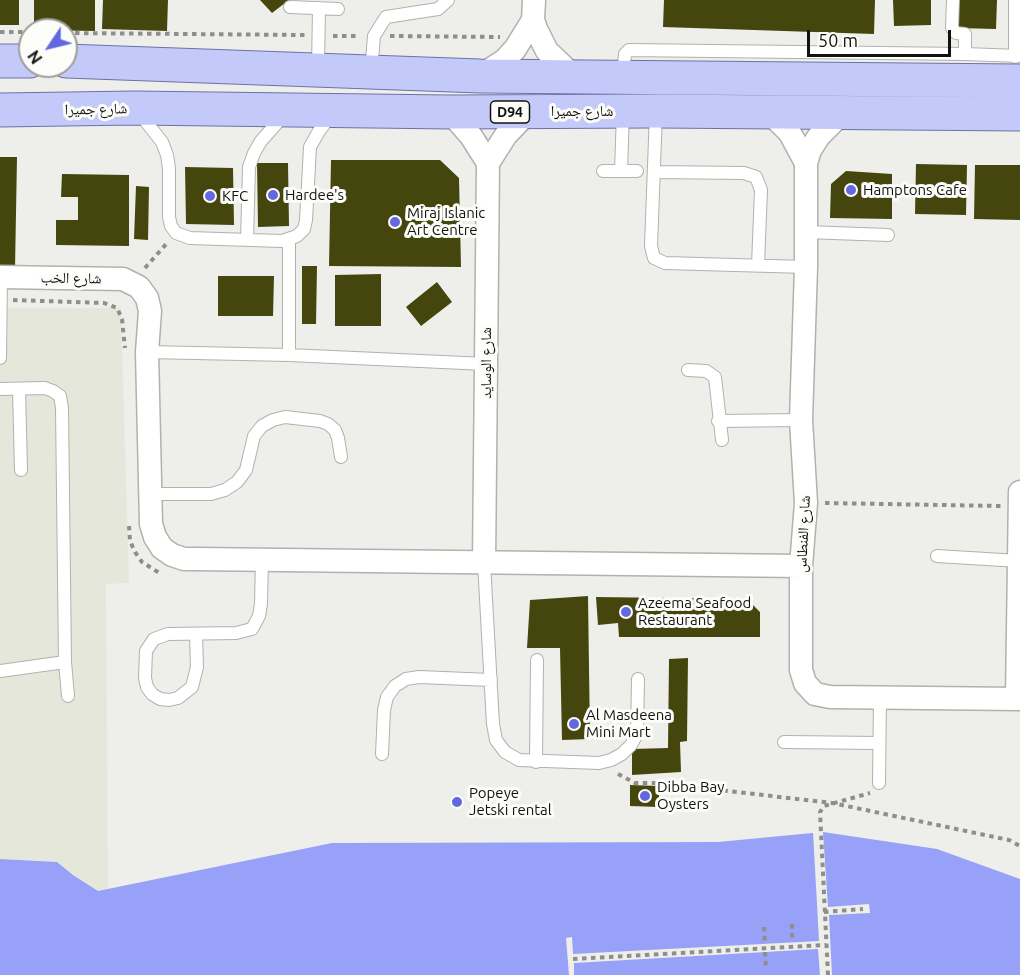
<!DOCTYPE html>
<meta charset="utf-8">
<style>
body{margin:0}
#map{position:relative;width:1020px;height:975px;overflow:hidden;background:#eeefeb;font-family:Ubuntu,sans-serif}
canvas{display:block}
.north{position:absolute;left:18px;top:18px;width:60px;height:60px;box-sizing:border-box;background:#fcfcf8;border:2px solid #9e9e9c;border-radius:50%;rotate:235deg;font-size:16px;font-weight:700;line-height:24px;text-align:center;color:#121211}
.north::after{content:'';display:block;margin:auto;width:21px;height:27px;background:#6368e0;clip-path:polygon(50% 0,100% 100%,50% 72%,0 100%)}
.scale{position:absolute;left:807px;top:30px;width:144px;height:27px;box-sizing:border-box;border:3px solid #121211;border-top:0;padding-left:8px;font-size:18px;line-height:21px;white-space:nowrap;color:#121211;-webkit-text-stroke:4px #fcfcf8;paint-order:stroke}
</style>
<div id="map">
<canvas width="1020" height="975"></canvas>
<div class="north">N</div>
<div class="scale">50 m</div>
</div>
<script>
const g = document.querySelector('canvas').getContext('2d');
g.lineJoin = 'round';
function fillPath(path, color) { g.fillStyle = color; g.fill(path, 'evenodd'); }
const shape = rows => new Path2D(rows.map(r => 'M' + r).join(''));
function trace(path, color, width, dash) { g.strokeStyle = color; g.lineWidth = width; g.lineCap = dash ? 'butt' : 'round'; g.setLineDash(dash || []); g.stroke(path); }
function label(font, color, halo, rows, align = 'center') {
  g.font = font + ' Ubuntu,"Noto Naskh Arabic",sans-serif'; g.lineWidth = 6; g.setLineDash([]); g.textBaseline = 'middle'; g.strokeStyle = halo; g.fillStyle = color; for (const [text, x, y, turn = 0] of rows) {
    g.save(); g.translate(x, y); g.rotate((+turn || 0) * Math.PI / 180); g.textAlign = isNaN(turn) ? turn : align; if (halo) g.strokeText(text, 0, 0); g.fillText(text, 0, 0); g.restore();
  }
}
fillPath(shape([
 [0,308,121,308,129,583,106,584,108,889,98,891,73,875,57,862,0,859]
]), '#e6e7db');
fillPath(shape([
 [823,832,937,849,1020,879,1020,975,0,975,0,859,57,862,73,875,98,891,332,843,718,842]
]), '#96a1f7');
fillPath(shape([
 [813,832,823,832,828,907,869,904,870,913,829,915,832,975,820,975,818,949,574,963,574,975,569,975,566,938,572,937,573,954,819,941]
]), '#eeefeb');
fillPath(shape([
 [0,0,19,0,19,25,0,25],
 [34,0,95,0,95,31,34,30],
 [103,0,168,0,167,31,102,29],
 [260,0,289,0,272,13],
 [664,0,875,0,874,34,663,27],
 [893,0,931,0,931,25,894,26],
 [958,0,997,0,996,29,957,28],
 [0,157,17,157,15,269,0,268],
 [331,160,440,160,459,178,461,267,329,266],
 [257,163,288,163,289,226,258,227],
 [916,164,967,165,966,215,915,214],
 [975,165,1020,165,1020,220,974,219],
 [185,167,233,168,234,225,186,224],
 [846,171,892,174,892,219,830,218,831,184],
 [62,174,129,175,129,246,56,245,56,220,78,220,78,197,61,197],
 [136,186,149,187,148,240,134,239],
 [302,266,317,266,316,324,302,324],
 [381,274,381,326,335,326,335,275],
 [218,276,274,276,273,316,218,316],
 [437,282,452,302,421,326,406,307],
 [588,596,590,739,562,740,560,648,527,648,530,600],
 [596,597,747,599,760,612,760,637,619,637,618,623,598,625],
 [688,658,687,741,680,742,681,772,632,775,632,749,668,748,669,659],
 [630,785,659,786,659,807,630,806]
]), '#45460e');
const lane = shape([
 [953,0,952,28,956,33,965,34,965,54],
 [290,7,338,9],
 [1015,57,1015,0],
 [318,68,319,8],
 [371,72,374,36,386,17,438,9,448,0],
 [623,76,625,54,629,50,965,54,1020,56],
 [656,112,651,246,654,258,665,263,806,267],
 [140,114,162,142,167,155,169,168,169,217,171,226,176,233,190,238,282,241,297,236,304,229,306,220,310,147,319,131,332,114],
 [603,171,637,171],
 [621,171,623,112],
 [654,172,744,173,756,177,761,190,758,265],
 [806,232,888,235],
 [247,240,249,167,254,153,261,141,284,115],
 [147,352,289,355,486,364],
 [289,355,289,241],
 [0,358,1,277],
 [688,370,706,371,715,377,722,440],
 [0,389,45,388,53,391,60,396,62,408,65,662,68,696],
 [19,389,21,470],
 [718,421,801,420],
 [151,494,211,494,225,490,237,482,246,470,254,436,262,426,273,420,285,417,320,421,328,424,335,430,338,438,341,457],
 [937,556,1019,561],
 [484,563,493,724,496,740,505,752,519,760,599,763,611,760,622,754,631,745,637,734,638,679],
 [196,634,197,667,192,687,178,698,169,700,160,699,152,694,147,687,145,678,146,651,154,639,168,634,236,633,252,629,259,616,261,604,262,560],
 [0,671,65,662],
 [784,742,879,743],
 [382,754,384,710,387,697,395,686,406,679,419,677,491,680],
 [536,762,537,660],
 [879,783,880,697]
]);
const street = shape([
 [534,0,533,20,536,29,547,51,568,71,579,76],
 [480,76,505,60,515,49,533,20],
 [765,111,774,117,790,133,806,163],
 [450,112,471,136,488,163,484,563],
 [843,112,819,136,810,150,806,163,806,267,801,420,806,503,801,566,801,670,805,683,815,694,830,697,1020,699],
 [488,163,506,135,528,112],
 [0,277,123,279,139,287,147,298,150,311,147,352,151,524,155,537,162,548,172,555,184,559,196,559,801,566],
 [1017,699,1020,492]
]);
const primary = shape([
 [0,61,30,61],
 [66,61,480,76,1020,81],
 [0,110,135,108,450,112,656,111,1020,114]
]);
trace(lane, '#b1b1ae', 14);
trace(street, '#b1b1ae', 25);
trace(primary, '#6b72a6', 35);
trace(shape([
 [0,32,30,32],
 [66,33,305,35],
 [333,36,359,36],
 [390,36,500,37],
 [145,268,168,242],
 [13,300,104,303,117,308,122,319,125,348],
 [825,503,1001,506],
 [129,526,130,541,135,552,142,562,161,574],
 [618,774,635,783,659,783,832,803,1009,840,1020,846],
 [824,912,863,909],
 [792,924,792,942],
 [764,927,765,944],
 [765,952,766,968],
 [573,959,826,945],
 [828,975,820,812,824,806,870,793]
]), '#8e8f8c', 4, [4.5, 4.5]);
trace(lane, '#fff', 12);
trace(street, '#fff', 22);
trace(primary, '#c3cafa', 33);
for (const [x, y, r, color] of [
 [851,190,6,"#6368e0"],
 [273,195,6,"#6368e0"],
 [210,196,6,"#6368e0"],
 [395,222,6,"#6368e0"],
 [626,612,6,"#6368e0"],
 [574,724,6,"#6368e0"],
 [645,796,6,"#6368e0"],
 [457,802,6,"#6368e0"]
]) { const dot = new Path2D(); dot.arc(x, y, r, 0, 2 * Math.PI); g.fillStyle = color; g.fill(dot); trace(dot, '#fcfcf8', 2); }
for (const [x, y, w] of [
 [510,112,39]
]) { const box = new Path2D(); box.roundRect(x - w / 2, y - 11, w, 22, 4.5); g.fillStyle = '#fcfcf8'; g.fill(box); trace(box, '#121211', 1.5); }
label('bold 14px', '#121211', null, [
 ["D94",510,112]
]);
label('15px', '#121211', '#fcfcf8', [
 ["شارع جميرا",96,109,-1],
 ["شارع جميرا",582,111],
 ["شارع الخب",71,278,1],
 ["شارع الوسايد",486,363,-90],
 ["شارع الفنطاس",803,534,-87]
]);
label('15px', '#121211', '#fcfcf8', [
 ["Hamptons Cafe",863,190],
 ["Hardee's",285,195],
 ["KFC",222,196],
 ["Miraj Islanic",407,213],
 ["Art Centre",407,230],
 ["Azeema Seafood",638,603],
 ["Restaurant",638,620],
 ["Al Masdeena",586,715],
 ["Mini Mart",586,732],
 ["Dibba Bay",657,787],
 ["Oysters",657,804],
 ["Popeye",469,793],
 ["Jetski rental",469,810]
], 'left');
</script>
